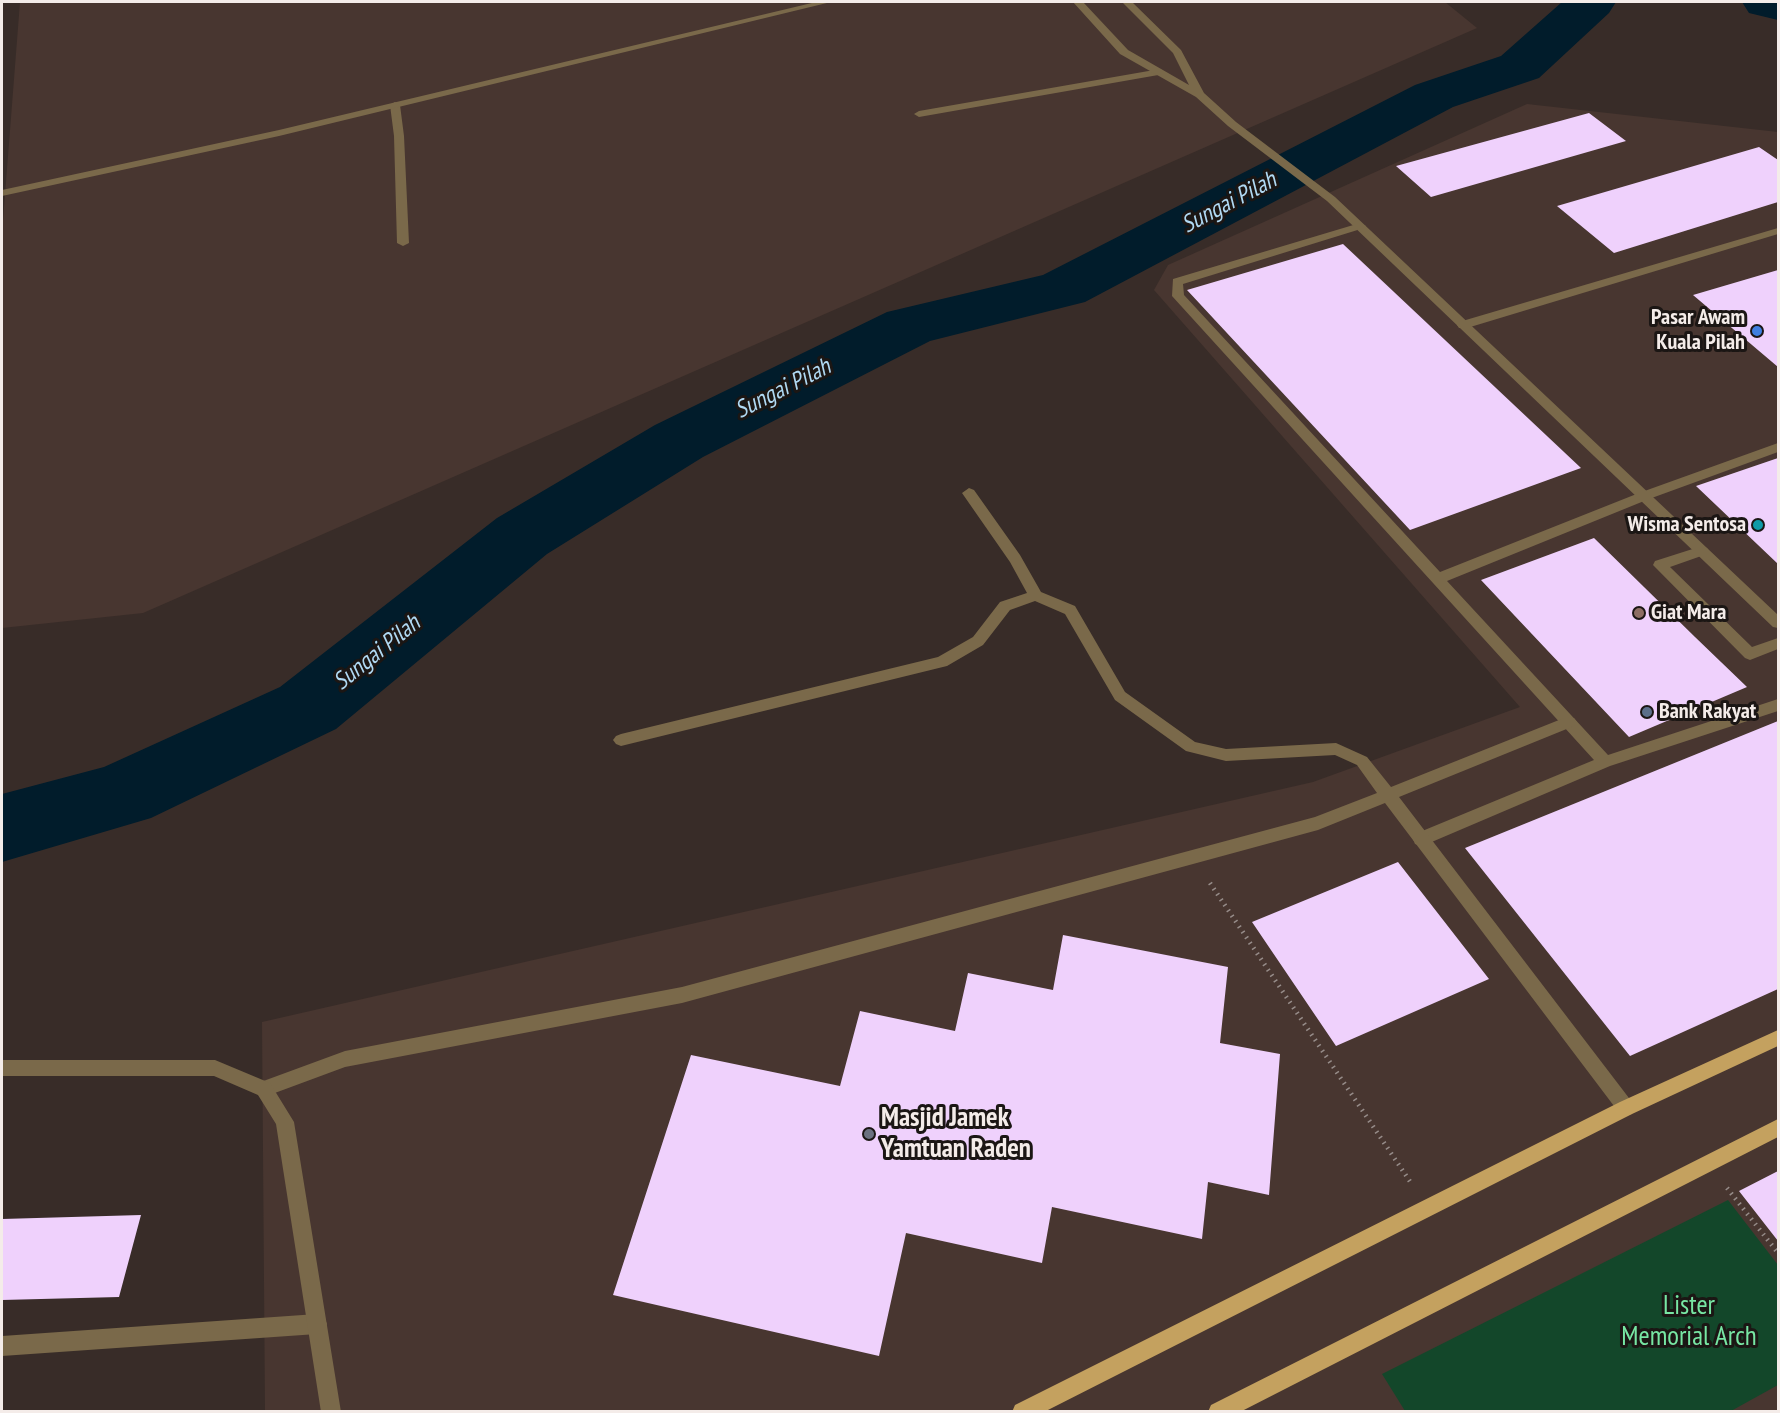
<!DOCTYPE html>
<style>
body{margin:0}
#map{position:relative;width:1780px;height:1413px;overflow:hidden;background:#382c28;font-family:"PT Sans Narrow",sans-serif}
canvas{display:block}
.frame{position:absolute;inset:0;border:3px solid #f4ece9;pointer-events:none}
</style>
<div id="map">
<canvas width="1780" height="1413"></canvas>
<div class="frame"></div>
</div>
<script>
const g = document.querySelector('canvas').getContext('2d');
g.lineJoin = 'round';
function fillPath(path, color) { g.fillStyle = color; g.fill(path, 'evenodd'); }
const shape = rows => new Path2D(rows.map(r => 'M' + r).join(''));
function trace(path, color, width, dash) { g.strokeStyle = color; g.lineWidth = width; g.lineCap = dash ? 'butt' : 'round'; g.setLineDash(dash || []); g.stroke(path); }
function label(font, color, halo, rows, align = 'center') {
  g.font = font + ' "PT Sans Narrow",sans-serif'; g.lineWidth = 6; g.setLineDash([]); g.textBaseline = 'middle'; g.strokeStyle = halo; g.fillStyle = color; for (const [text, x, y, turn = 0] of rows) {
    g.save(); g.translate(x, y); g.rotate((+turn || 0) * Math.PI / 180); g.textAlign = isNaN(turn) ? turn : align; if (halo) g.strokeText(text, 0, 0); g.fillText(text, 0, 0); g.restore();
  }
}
fillPath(shape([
 [20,2,1445,2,1477,28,143,613,2,628,2,233],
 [1527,104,1778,132,1778,1411,265,1411,262,1022,1313,782,1520,707,1154,290,1168,265]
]), '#483630');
fillPath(shape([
 [1728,1200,1778,1265,1778,1385,1731,1411,1405,1411,1382,1374]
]), '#13472a');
fillPath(shape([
 [1562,2,1616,2,1609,13,1539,78,1453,107,1085,302,930,341,703,457,547,554,336,729,151,818,2,862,2,794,104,767,280,687,497,518,655,425,887,312,1043,275,1415,85,1501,56,1562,2],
 [1742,2,1778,2,1778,20,1749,13,1742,2]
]), '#011c2b');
fillPath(shape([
 [1589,113,1626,141,1431,197,1396,166],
 [1759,147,1778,160,1778,202,1614,253,1557,206],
 [1343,244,1581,468,1410,530,1187,290],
 [1778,270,1778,367,1693,295],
 [1778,458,1778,564,1696,486],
 [1594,538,1695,637,1747,687,1629,737,1481,580],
 [1778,721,1778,989,1630,1056,1465,848],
 [1398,862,1489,979,1336,1046,1252,922],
 [1063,935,1228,967,1220,1043,1280,1054,1269,1195,1208,1182,1202,1239,1052,1207,1042,1263,906,1233,879,1356,613,1295,691,1055,840,1086,860,1011,955,1031,968,973,1053,990],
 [1778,1171,1778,1241,1739,1191],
 [141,1215,119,1297,2,1300,2,1219]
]), '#efd1fc');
trace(shape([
 [1210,883,1411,1183],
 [1727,1188,1778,1253]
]), '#968c89', 4.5, [1.5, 5]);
fillPath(shape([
 [1160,69,1165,72,1164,74,919,117,914,114,919,111,1160,69],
 [395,102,400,105,404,136,409,243,403,246,397,243,394,136,390,105,395,102],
 [1360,223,1366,226,1364,228,1183,284,1184,295,1440,572,1639,493,1778,443,1778,452,1649,499,1447,581,1608,755,1778,699,1778,711,1610,766,1427,844,1421,846,1415,844,1413,839,1415,834,1594,760,1172,296,1173,279,1360,223],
 [1702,546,1707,548,1709,551,1707,554,1670,567,1752,647,1778,638,1778,649,1750,660,1745,658,1653,565,1655,561,1702,546],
 [317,1314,324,1317,327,1324,324,1331,317,1334,2,1356,2,1336,317,1314]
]), '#7a694a');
fillPath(shape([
 [816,2,831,2,279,136,2,196,2,190,279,130,816,2],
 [1778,228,1778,234,1467,328,1459,328,1457,325,1459,322,1778,228],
 [969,488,974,490,1020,555,1041,592,1075,606,1125,692,1195,742,1226,749,1336,743,1367,757,1391,787,1564,718,1574,718,1577,722,1574,726,1399,797,1632,1102,1635,1108,1632,1114,1626,1116,1620,1114,1385,803,1318,830,682,1003,345,1067,264,1097,258,1095,255,1089,258,1083,345,1051,682,987,1315,817,1377,793,1357,765,1335,755,1226,761,1186,751,1115,700,1065,614,1035,601,1010,610,983,645,947,666,621,746,616,744,613,740,616,736,621,734,938,657,973,637,1000,602,1027,593,1010,562,962,493,969,488]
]), '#7a694a');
fillPath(shape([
 [1073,2,1083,2,1128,50,1189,85,1173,53,1122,2,1132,2,1181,50,1204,93,1236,122,1335,197,1778,615,1778,628,1773,627,1327,201,1228,126,1196,97,1120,54,1073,2],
 [2,1060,215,1060,270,1083,294,1122,341,1412,321,1412,276,1124,258,1095,214,1076,2,1076,2,1060]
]), '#7a694a');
fillPath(shape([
 [1778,1030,1778,1046,1632,1114,1044,1412,1012,1412,1015,1405,1620,1102,1778,1030],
 [1778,1119,1778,1137,1240,1412,1208,1412,1211,1405,1778,1119]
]), '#c4a15f');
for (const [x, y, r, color] of [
 [1757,331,6,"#3f7fe0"],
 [1758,525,6,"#0f9aa8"],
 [1639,613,6,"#8d6e63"],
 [1647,712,6,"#5c6f8a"],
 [869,1134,6,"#6b7280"]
]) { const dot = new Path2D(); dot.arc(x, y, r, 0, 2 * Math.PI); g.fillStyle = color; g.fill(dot); trace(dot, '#1b1614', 2); }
label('bold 22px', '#f4ece9', '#1b1614', [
 ["Pasar Awam",1745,318],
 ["Kuala Pilah",1745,343],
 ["Wisma Sentosa",1746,525],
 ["Giat Mara",1651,613,"left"],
 ["Bank Rakyat",1659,712,"left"]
], 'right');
label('italic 24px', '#b0d9f3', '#1b1614', [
 ["Sungai Pilah",1229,203,-28],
 ["Sungai Pilah",783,389,-27],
 ["Sungai Pilah",377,653,-39]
]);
label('bold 27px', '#f4ece9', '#1b1614', [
 ["Masjid Jamek",881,1118],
 ["Yamtuan Raden",881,1149]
], 'left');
label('27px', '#77e6a3', '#1b1614', [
 ["Lister",1689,1306],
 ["Memorial Arch",1689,1337]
]);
</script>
